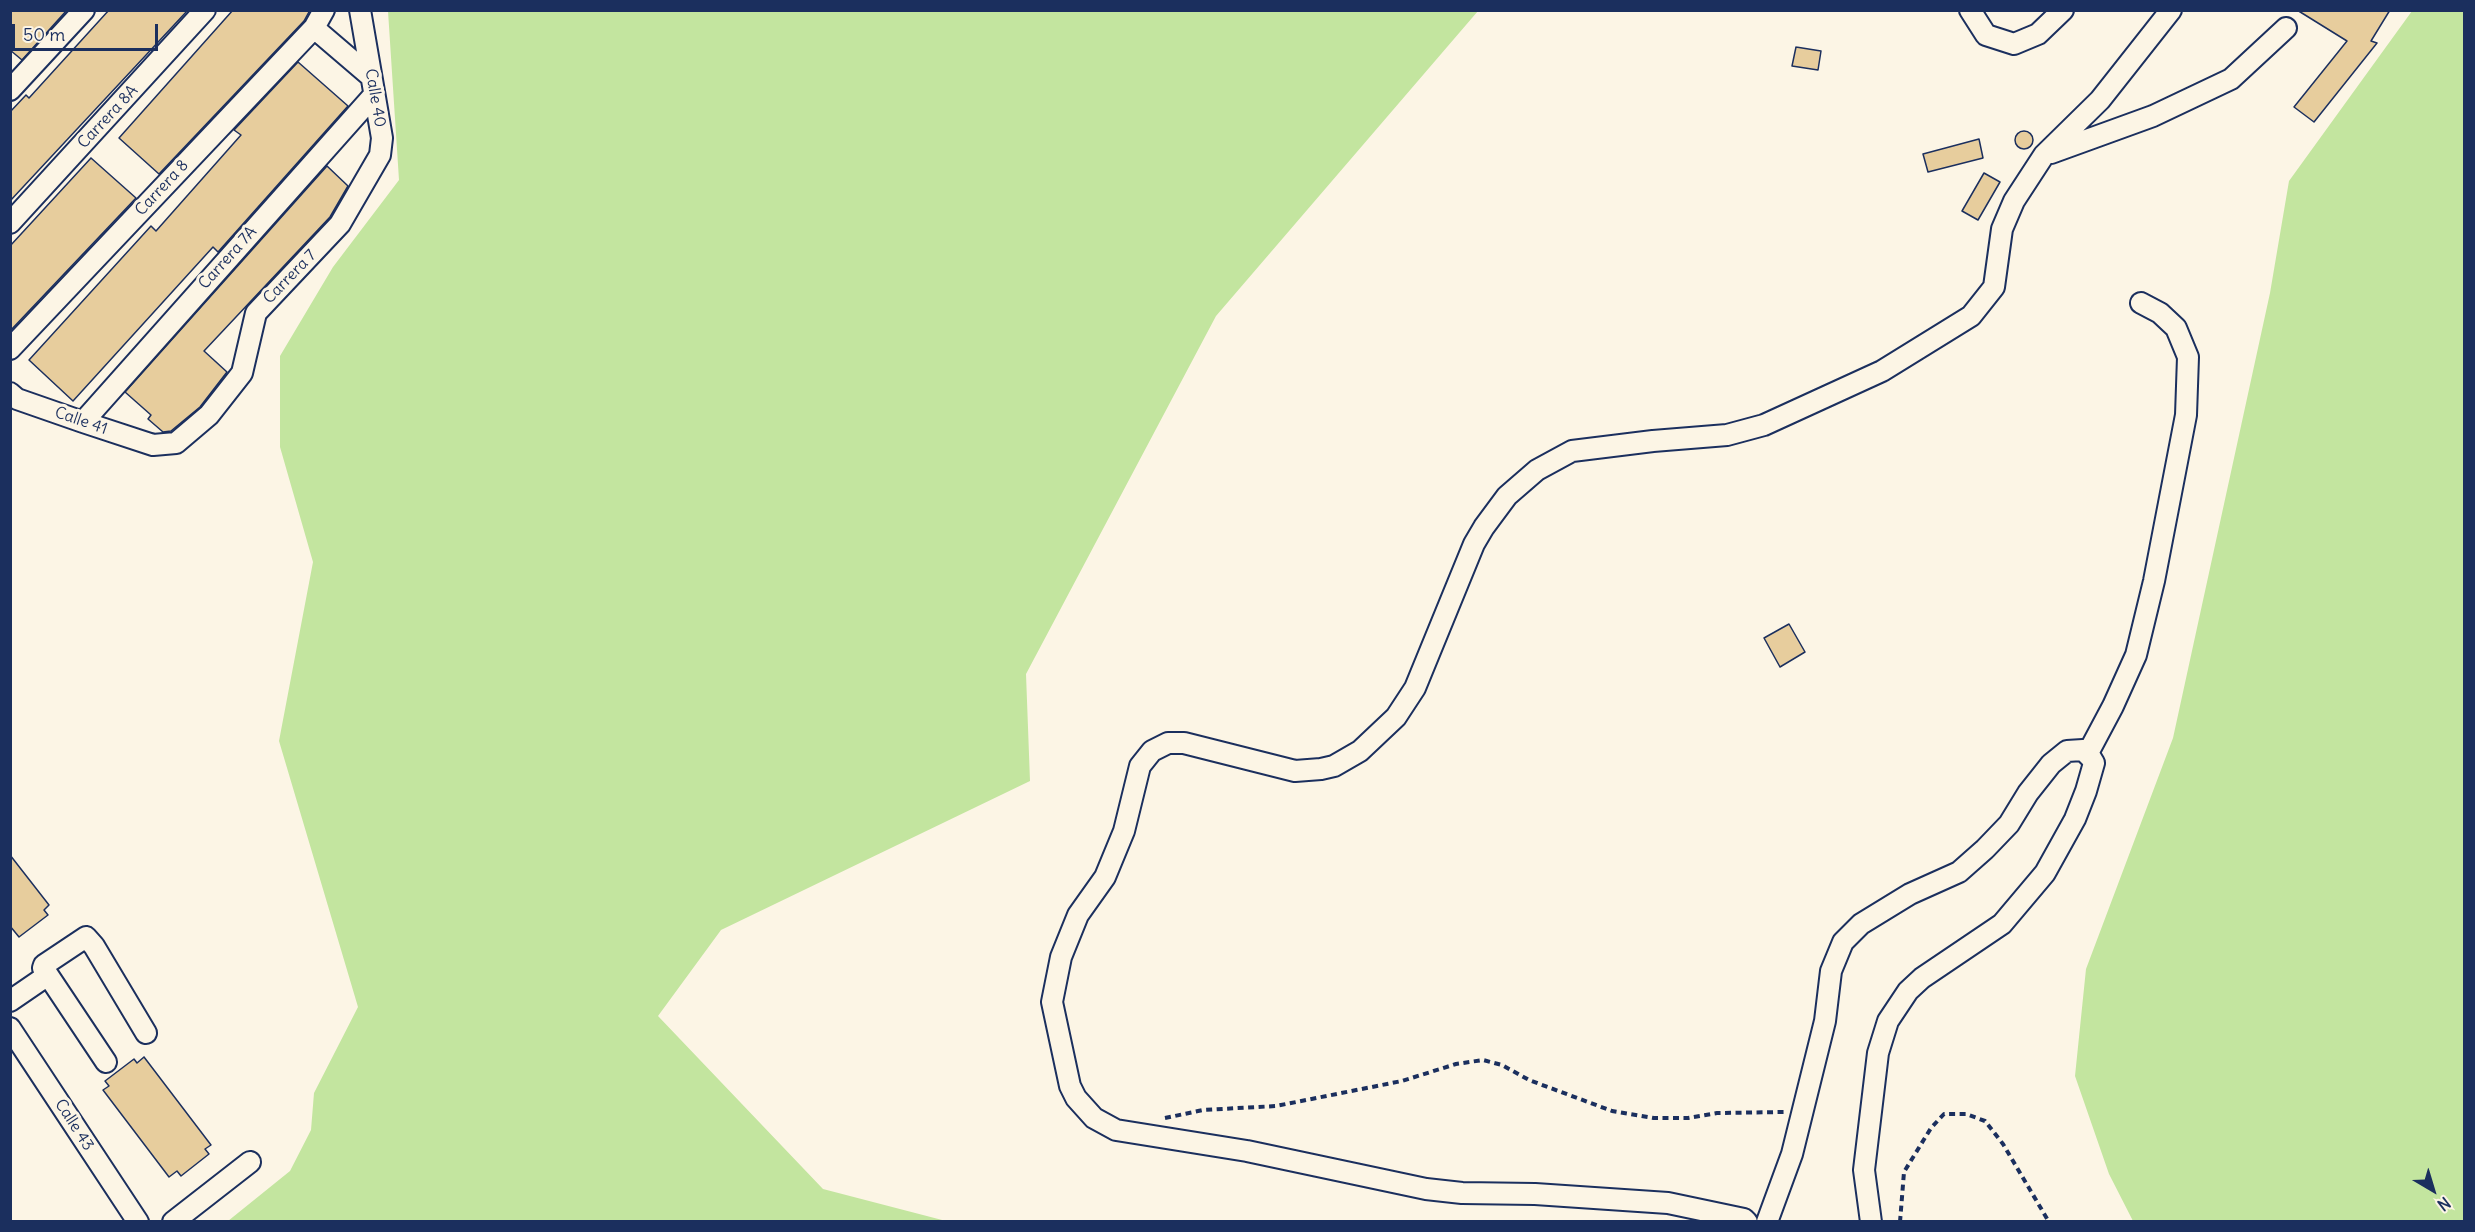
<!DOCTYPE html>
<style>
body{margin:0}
#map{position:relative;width:2475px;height:1232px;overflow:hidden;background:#fcf5e5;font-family:Delius,sans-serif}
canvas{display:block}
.frame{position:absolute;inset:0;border:12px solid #1b2f5e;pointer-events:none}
.north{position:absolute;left:2403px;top:1160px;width:60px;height:60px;-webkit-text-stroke:4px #fcf5e5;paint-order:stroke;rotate:142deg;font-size:16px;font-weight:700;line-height:24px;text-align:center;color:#1b2f5e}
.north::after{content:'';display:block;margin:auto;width:21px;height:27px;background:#1b2f5e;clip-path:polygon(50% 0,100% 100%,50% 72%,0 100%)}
.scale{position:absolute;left:12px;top:24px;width:146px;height:27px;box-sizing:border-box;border:3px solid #1b2f5e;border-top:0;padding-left:8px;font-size:18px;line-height:21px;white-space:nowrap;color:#1b2f5e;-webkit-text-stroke:4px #fcf5e5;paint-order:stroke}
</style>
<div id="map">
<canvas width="2475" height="1232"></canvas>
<div class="frame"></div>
<div class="north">N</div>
<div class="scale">50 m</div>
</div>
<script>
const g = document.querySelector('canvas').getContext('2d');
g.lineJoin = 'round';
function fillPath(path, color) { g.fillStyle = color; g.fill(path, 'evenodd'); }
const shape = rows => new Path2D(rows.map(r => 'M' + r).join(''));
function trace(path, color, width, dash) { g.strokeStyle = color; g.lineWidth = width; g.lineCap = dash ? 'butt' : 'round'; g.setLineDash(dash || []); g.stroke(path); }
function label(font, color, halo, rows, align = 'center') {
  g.font = font + ' Delius,sans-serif'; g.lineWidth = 6; g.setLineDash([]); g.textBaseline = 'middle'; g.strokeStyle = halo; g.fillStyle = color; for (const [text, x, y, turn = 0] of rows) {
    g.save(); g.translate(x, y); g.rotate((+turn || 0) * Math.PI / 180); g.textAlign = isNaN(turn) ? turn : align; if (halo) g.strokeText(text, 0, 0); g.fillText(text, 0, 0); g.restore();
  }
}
fillPath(shape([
 [388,11,1478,11,1216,316,1026,674,1030,781,721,930,658,1016,823,1189,946,1221,228,1221,290,1171,311,1130,314,1093,358,1007,279,741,313,562,280,447,280,356,333,267,399,180],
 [2412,11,2464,11,2464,1221,2133,1221,2109,1174,2075,1076,2086,969,2173,738,2270,293,2289,181]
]), '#c3e59f');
const building = shape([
 [10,10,67,10,22,60,10,50,10,10],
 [109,10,188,10,10,201,10,112,26,95,29,98,109,10],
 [233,10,310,10,304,21,159,174,119,138,233,10],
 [2297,10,2390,10,2371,41,2377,43,2314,122,2294,107,2347,41,2297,10],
 [1796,47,1821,51,1818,70,1792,66,1796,47],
 [298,62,348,106,218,252,213,247,73,401,29,360,151,226,156,231,241,135,234,130,298,62],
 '2015 140a9 9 0 1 1 18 0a9 9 0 1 1-18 0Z',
 [1979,139,1983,158,1928,172,1923,154,1979,139],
 [91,158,136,198,10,331,10,246,91,158],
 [327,166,348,186,330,217,204,351,227,372,200,407,171,431,163,432,148,419,151,415,125,392,327,166],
 [1984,173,2000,182,1978,220,1962,211,1984,173],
 [1789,624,1805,652,1780,667,1764,638,1789,624],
 [10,855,49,905,44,910,48,915,19,937,10,926,10,855],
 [144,1057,211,1145,205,1149,209,1154,181,1176,177,1171,169,1177,103,1090,109,1086,105,1081,134,1059,137,1063,144,1057]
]);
fillPath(building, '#e7cd9d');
trace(building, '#1b2f5e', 1.5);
const minor = shape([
 [1970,10,1986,35,2014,44,2038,34,2063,10],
 [314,28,369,75],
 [10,90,84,10],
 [2051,153,2153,116,2231,79,2286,28],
 [10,223,205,10],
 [10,349,314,28,324,10],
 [10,393,17,399,83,422,153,445,176,443,209,415,242,373,256,313,340,224,380,155,382,138,360,10],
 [83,422,374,95],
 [2088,753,2113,706,2136,655,2154,581,2186,415,2188,357,2176,328,2160,313,2141,303],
 [48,975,43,968,44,965,86,937,94,946,146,1033],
 [10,1001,48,975,106,1062],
 [10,1028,138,1222],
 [173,1222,250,1162],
 [1747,1222,1744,1219,1668,1203,1535,1194,1462,1193,1426,1189,1247,1151,1116,1130,1094,1118,1076,1098,1070,1086,1052,1002,1061,957,1078,915,1105,877,1124,831,1140,766,1152,751,1168,743,1184,743,1295,771,1321,769,1334,766,1360,751,1396,717,1415,688,1474,544,1484,527,1507,496,1537,470,1572,451,1653,441,1727,435,1764,425,1882,371,1971,316,1994,287,2002,229,2014,201,2044,155,2100,100,2171,10],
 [1767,1222,1792,1154,1825,1021,1831,971,1843,942,1861,924,1910,894,1959,872,1985,849,2009,824,2028,793,2051,764,2067,751,2083,750,2091,758,2094,763,2086,791,2075,819,2045,873,2002,924,1922,978,1908,991,1888,1021,1878,1053,1864,1170,1871,1222]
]);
trace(minor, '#1b2f5e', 24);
trace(shape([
 [1165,1118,1203,1110,1276,1106,1402,1081,1456,1064,1483,1060,1502,1065,1529,1080,1612,1111,1654,1118,1688,1118,1717,1113,1785,1112],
 [1900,1222,1904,1172,1931,1128,1944,1114,1966,1114,1985,1121,2003,1144,2049,1222]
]), '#1b2f5e', 4, [6, 4.5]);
trace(minor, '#fcf5e5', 20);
label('16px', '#1b2f5e', '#fcf5e5', [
 ["Calle 40",375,98,80],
 ["Carrera 8A",108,117,-47],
 ["Carrera 8",162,188,-47],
 ["Carrera 7A",228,258,-48],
 ["Carrera 7",290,277,-46],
 ["Calle 41",81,421,19],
 ["Calle 43",74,1125,57]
]);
</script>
